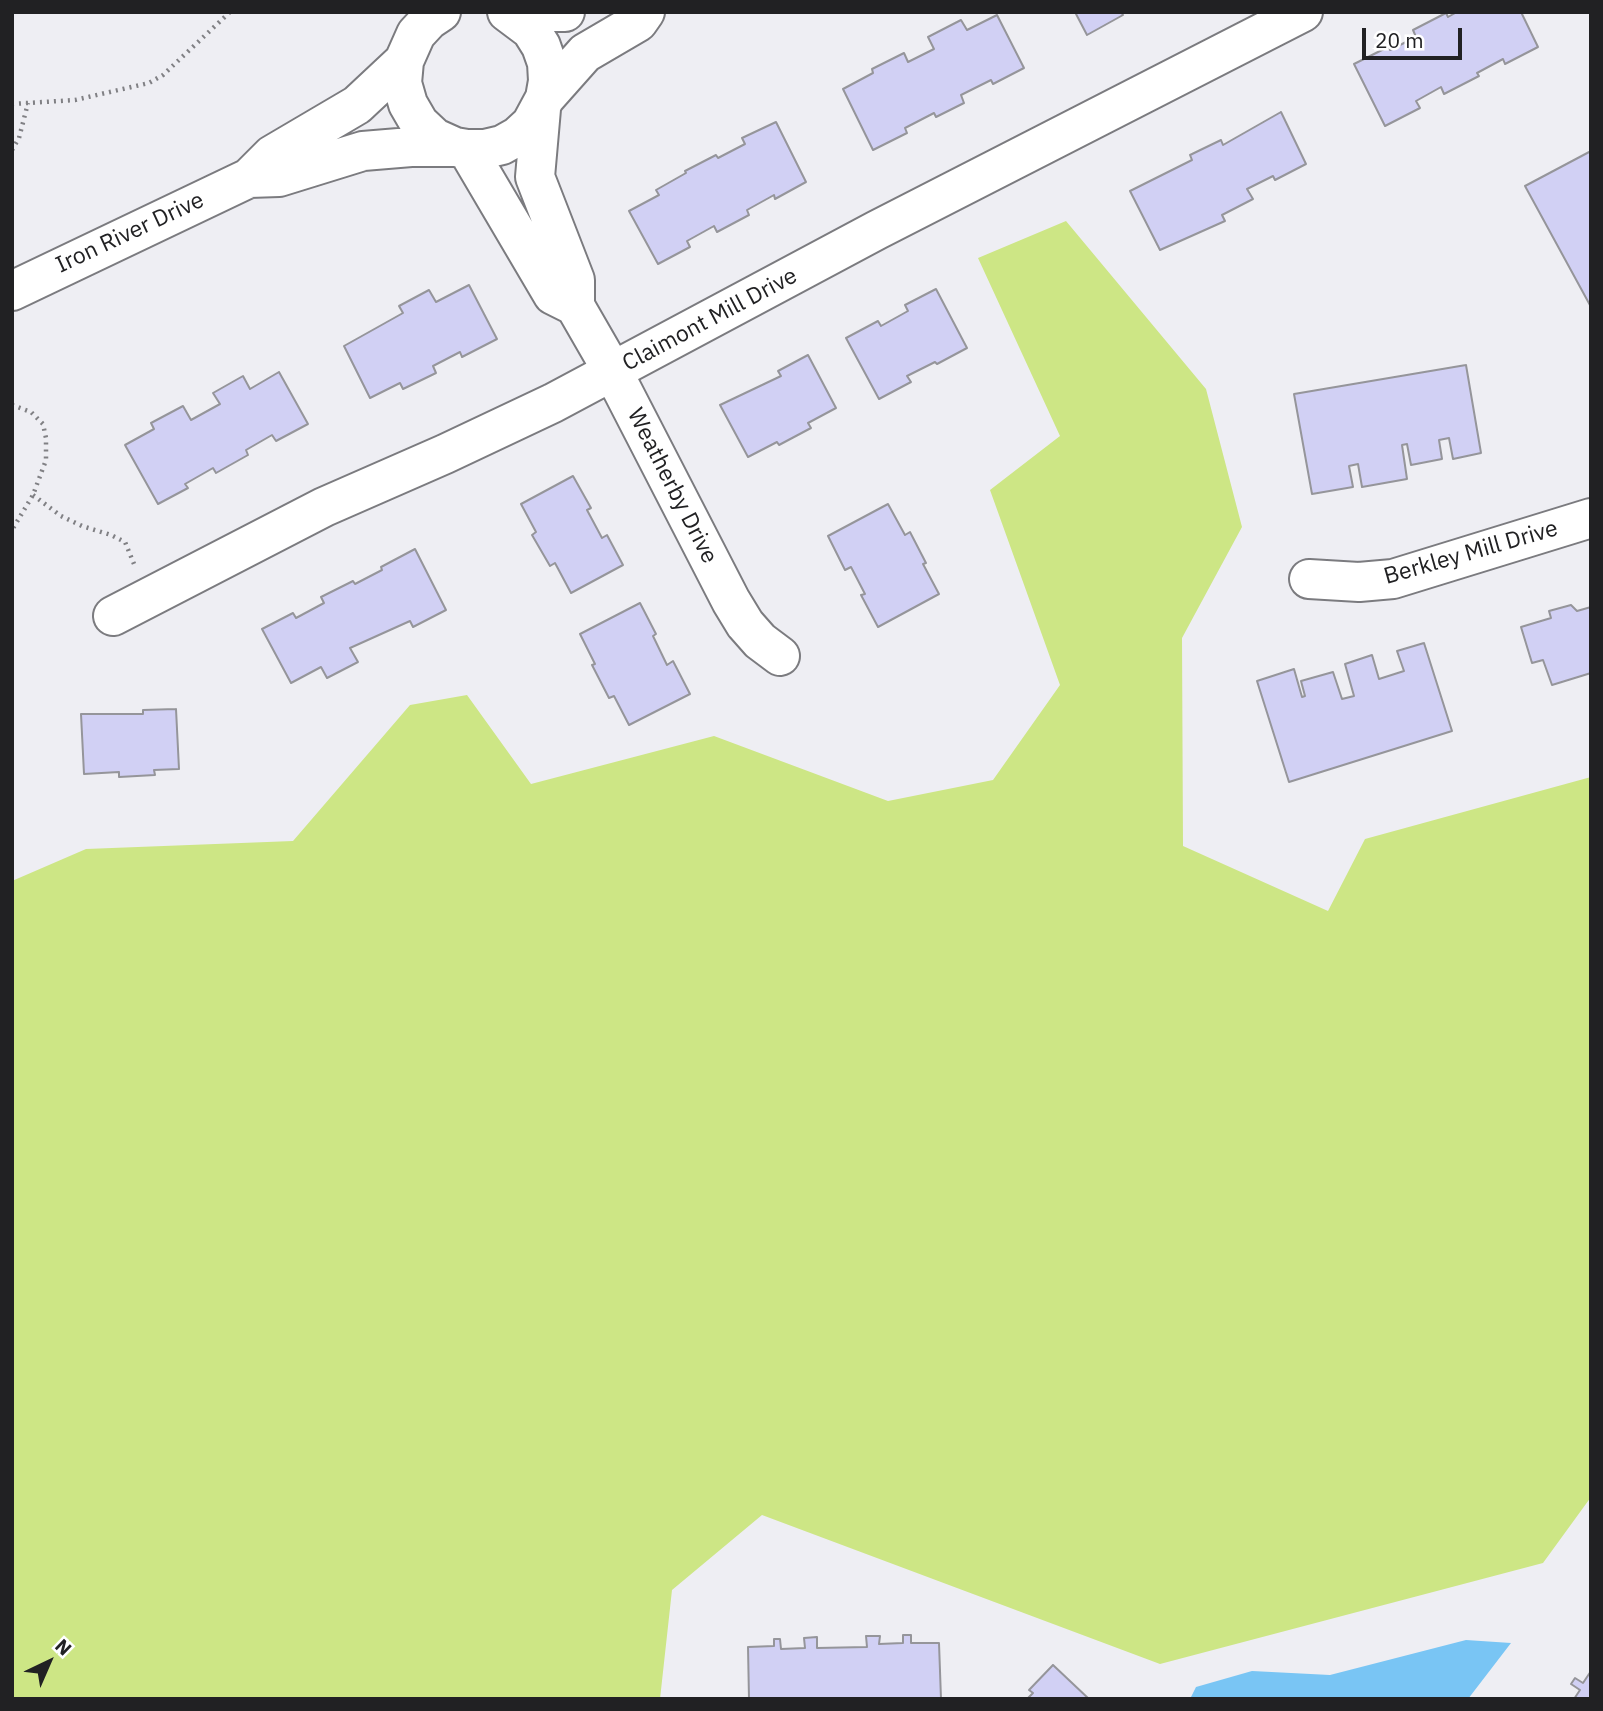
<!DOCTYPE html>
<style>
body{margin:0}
#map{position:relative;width:1603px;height:1711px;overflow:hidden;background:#eeeef3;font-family:"IBM Plex Sans",sans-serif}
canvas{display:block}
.frame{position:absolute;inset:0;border:14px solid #212123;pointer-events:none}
.north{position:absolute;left:14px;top:1627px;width:70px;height:70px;-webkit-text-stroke:5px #fff;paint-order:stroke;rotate:44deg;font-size:19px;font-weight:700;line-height:28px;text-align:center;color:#212123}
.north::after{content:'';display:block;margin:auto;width:24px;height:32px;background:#212123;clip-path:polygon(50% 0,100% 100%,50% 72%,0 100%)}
.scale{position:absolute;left:1362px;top:28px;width:100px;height:32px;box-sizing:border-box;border:4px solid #212123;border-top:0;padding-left:9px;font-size:21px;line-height:24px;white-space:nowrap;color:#212123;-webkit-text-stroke:5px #fff;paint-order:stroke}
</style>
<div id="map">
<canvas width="1603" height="1711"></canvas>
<div class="frame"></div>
<div class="north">N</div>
<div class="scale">20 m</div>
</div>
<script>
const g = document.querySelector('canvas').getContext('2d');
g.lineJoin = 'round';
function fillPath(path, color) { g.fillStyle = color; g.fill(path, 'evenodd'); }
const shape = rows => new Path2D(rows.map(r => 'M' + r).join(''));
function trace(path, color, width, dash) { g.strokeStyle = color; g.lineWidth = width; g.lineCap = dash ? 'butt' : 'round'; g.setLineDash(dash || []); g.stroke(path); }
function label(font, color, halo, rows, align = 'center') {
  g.font = font + ' "IBM Plex Sans",sans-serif'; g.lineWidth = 5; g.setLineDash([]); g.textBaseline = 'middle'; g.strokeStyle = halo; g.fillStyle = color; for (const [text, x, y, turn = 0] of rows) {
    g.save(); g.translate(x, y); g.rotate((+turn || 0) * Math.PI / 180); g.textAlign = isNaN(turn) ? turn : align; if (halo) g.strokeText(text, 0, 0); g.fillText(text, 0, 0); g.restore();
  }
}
fillPath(shape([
 [1066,221,1206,389,1242,527,1182,638,1183,846,1328,911,1365,839,1591,777,1591,1497,1543,1563,1160,1664,762,1515,672,1590,660,1699,12,1699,12,881,86,849,293,841,410,705,467,695,531,784,714,736,888,801,993,780,1060,685,990,490,1060,436,978,258]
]), '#cde685');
fillPath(shape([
 [1466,1640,1511,1643,1468,1699,1190,1699,1196,1687,1252,1671,1330,1675]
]), '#79c5f4');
const building = shape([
 [1075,12,1121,12,1123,15,1087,35,1075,12],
 [1457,12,1521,12,1538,47,1505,64,1503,59,1477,73,1479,76,1444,94,1441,87,1416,101,1420,108,1385,126,1354,64,1388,47,1390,50,1416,37,1413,30,1446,13,1448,17,1457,12],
 [997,15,1024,68,993,84,991,80,961,95,964,103,936,117,934,113,905,128,907,133,873,150,843,89,873,73,872,69,904,53,908,62,934,49,928,37,961,20,967,30,997,15],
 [1281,112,1306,164,1275,180,1273,176,1247,189,1253,199,1222,215,1225,221,1160,250,1130,191,1192,160,1190,155,1221,140,1223,145,1281,112],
 [776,122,806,182,775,199,774,195,747,210,749,215,717,232,714,226,687,241,690,247,658,264,629,211,659,195,656,190,686,173,685,171,716,155,718,158,745,144,742,138,776,122],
 [1591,151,1591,307,1525,186,1591,151],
 [469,285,497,339,462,357,460,352,433,366,436,373,403,389,400,383,370,398,344,346,403,313,399,306,429,290,436,302,469,285],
 [936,289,967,348,937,364,935,362,907,376,911,382,879,399,846,338,878,321,881,326,908,311,905,305,936,289],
 [808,355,836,408,808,423,811,428,779,445,777,442,748,457,720,405,781,376,778,371,808,355],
 [1466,365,1481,453,1453,459,1449,438,1439,440,1442,459,1411,465,1407,444,1402,445,1407,479,1362,487,1358,464,1349,466,1353,487,1312,494,1294,394,1466,365],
 [279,372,308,424,276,441,272,435,246,450,248,455,216,473,213,468,185,484,188,488,158,504,125,445,154,429,151,423,183,406,191,420,220,404,213,393,243,376,250,389,279,372],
 [573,476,591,508,587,510,602,538,607,535,623,565,571,593,555,563,550,566,532,535,536,532,521,504,573,476],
 [888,504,905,535,910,532,926,563,923,564,939,594,878,627,861,595,865,594,851,567,845,570,828,536,888,504],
 [415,549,446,610,413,627,410,621,350,648,358,662,327,678,321,667,291,683,262,629,293,613,296,618,324,603,321,597,353,581,355,584,382,570,381,567,415,549],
 [640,603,656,634,653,636,667,665,673,661,690,694,629,725,614,696,609,698,592,665,595,664,580,634,640,603],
 [1571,605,1577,611,1591,607,1591,673,1552,685,1543,660,1532,663,1521,627,1551,618,1549,611,1571,605],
 [1424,643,1452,731,1289,782,1257,681,1294,669,1302,697,1305,696,1301,681,1333,672,1342,699,1354,696,1345,664,1372,655,1379,679,1404,671,1397,651,1424,643],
 [176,709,179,769,154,770,155,775,119,777,119,772,84,774,81,714,143,714,143,710,176,709],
 [903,1635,911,1635,911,1643,939,1643,941,1699,749,1699,748,1647,774,1646,774,1639,780,1639,781,1649,805,1648,804,1638,817,1637,817,1648,867,1647,866,1636,880,1636,879,1644,903,1643,903,1635],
 [1053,1665,1089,1699,1027,1699,1033,1693,1029,1690,1053,1665],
 [1591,1671,1591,1699,1574,1699,1580,1690,1571,1684,1575,1678,1583,1683,1591,1671]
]);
fillPath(building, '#d1d0f4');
trace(building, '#95959a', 2);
const minor = shape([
 [441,12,429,20,416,34,404,61,402,83,408,104,419,123,435,138,455,147,467,149,485,149,502,145,518,136,531,124,545,98,548,81,547,63,541,46,531,30,507,12],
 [543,12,565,12],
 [545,98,585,53,638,22,645,12],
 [541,109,535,177,575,280,575,306,613,372,731,601,745,624,760,641,780,656],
 [467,149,553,295,575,306],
 [249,178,279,177,363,151,411,147,455,147],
 [12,291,249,178,272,155,357,105,404,61],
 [1309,579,1359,582,1393,579,1591,518],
 [113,616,324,507,445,454,553,403,877,230,1303,12]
]);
trace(minor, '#7b7b7f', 42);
trace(shape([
 [12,104,75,100,149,83,163,75,230,12],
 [12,150,19,138,28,103],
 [12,405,31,412,43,424,46,438,46,460,33,495,12,530],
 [33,495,61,516,82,526,111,535,125,542,134,564]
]), '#808084', 4.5, [2, 5]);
trace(minor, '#fff', 38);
label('23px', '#212123', '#fff', [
 ["Iron River Drive",130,233,-25],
 ["Claimont Mill Drive",710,320,-28],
 ["Weatherby Drive",672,486,63],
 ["Berkley Mill Drive",1471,553,-16]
]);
</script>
